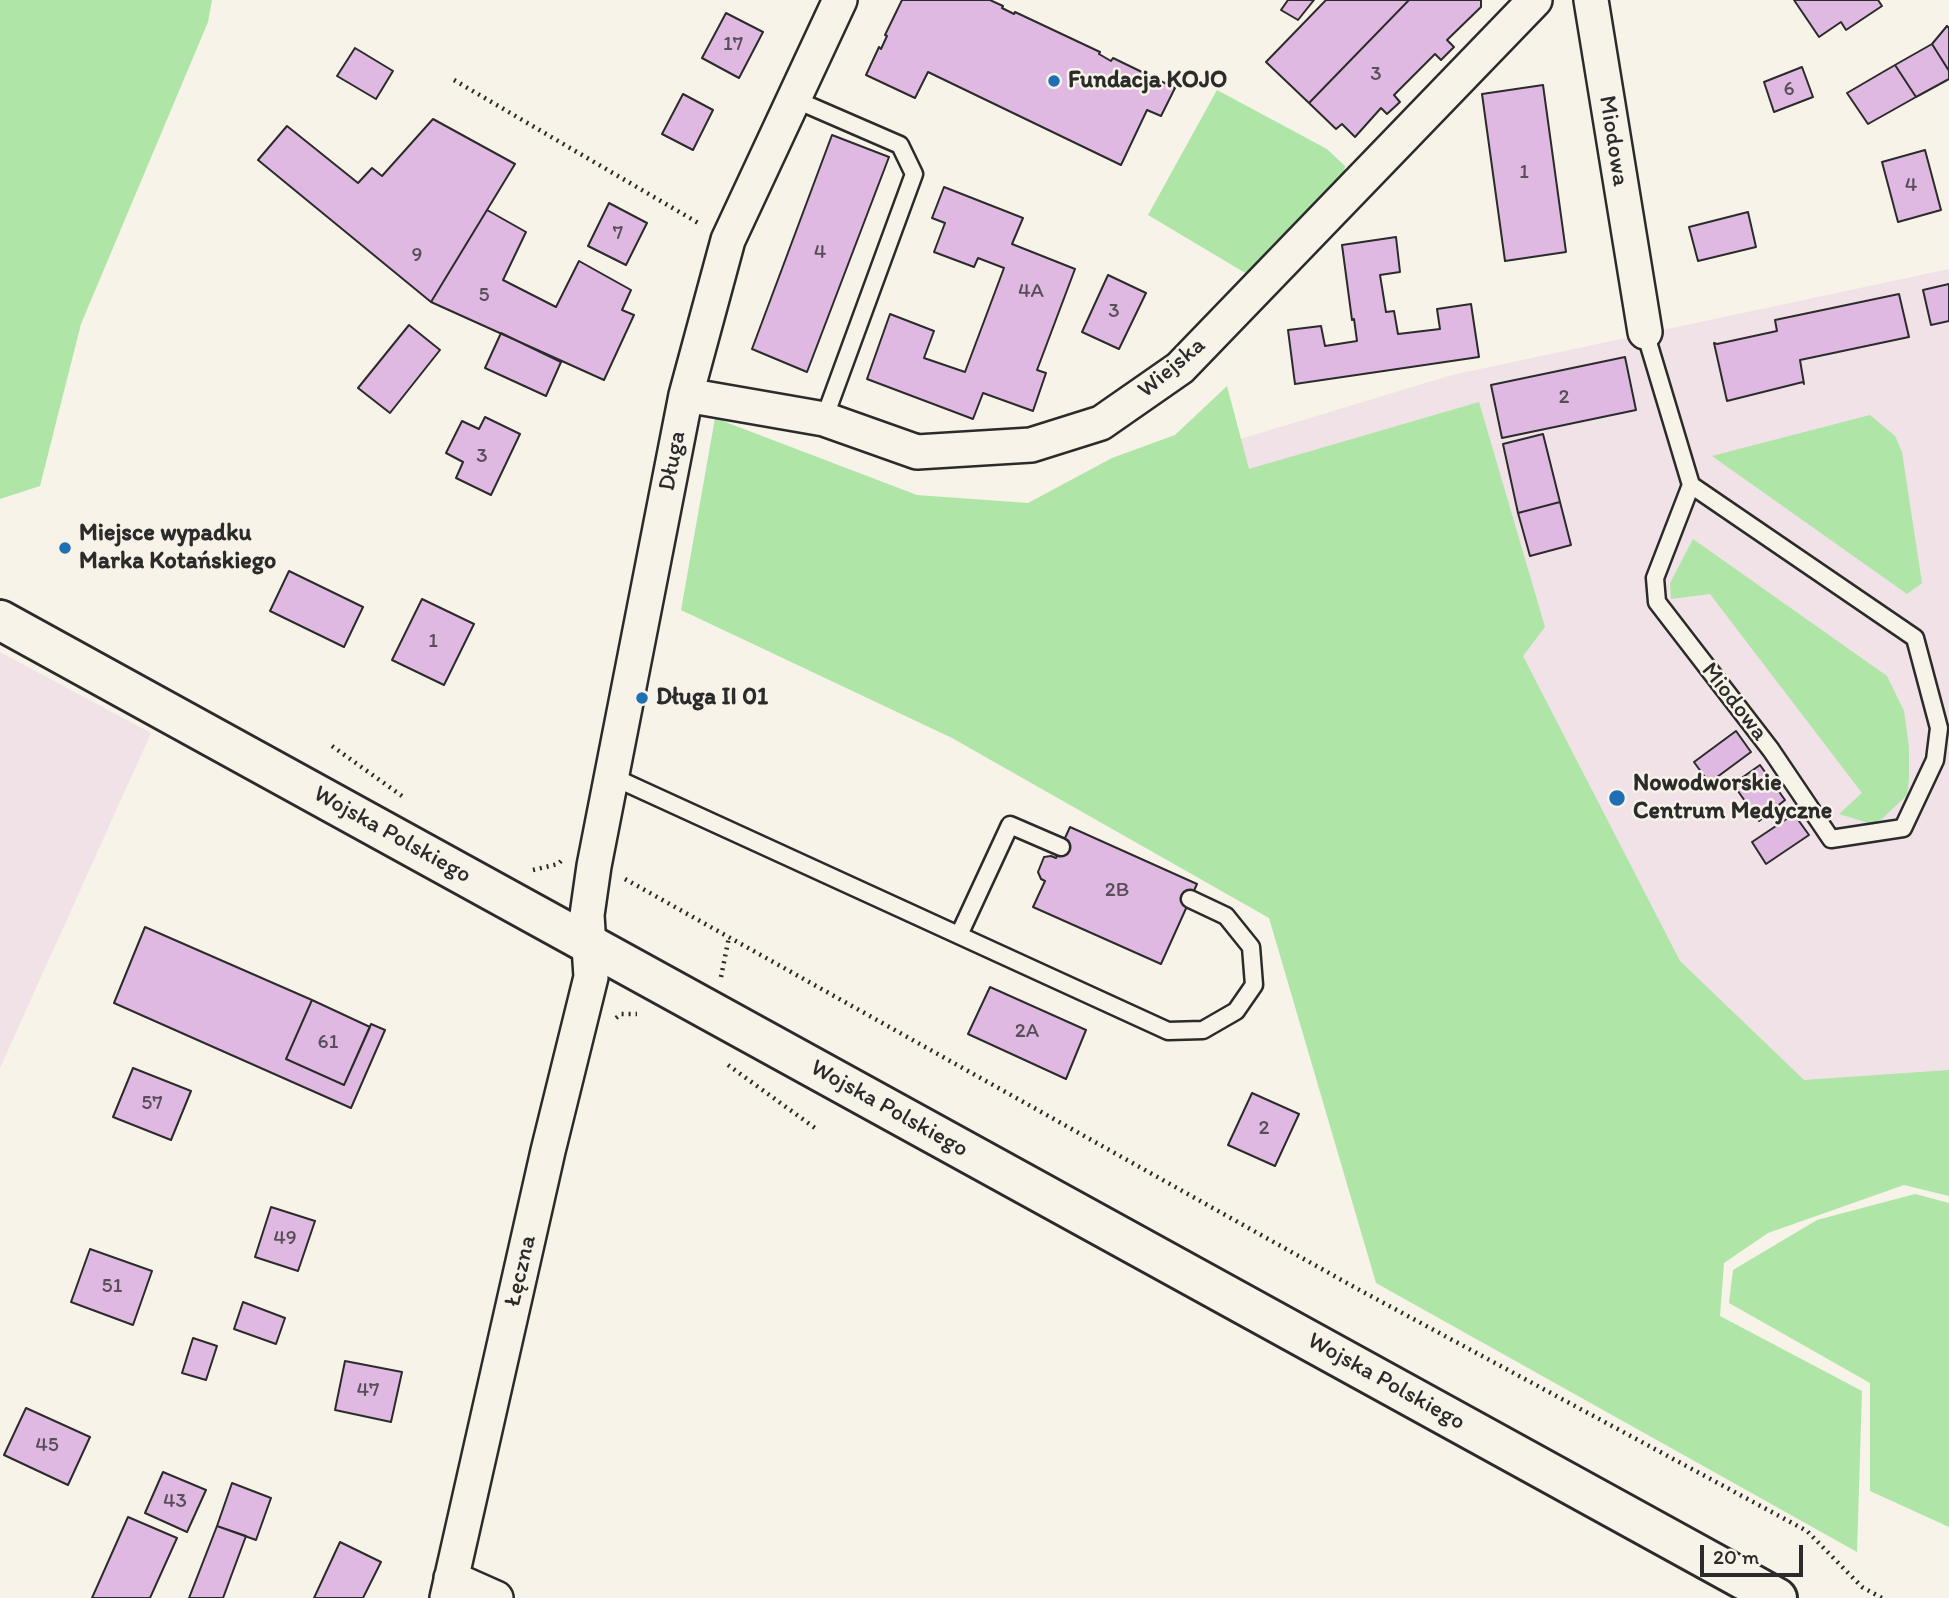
<!DOCTYPE html>
<meta charset="utf-8">
<style>
body{margin:0}
#map{position:relative;width:1949px;height:1598px;overflow:hidden;background:#f7f3e8;font-family:Itim,sans-serif}
canvas{display:block}
.scale{position:absolute;left:1700px;top:1545px;width:103px;height:32px;box-sizing:border-box;border:4px solid #2b2b2b;border-top:0;padding-left:9px;font-size:21px;line-height:24px;white-space:nowrap;color:#2b2b2b;-webkit-text-stroke:5px #f7f3e8;paint-order:stroke}
</style>
<div id="map">
<canvas width="1949" height="1598"></canvas>
<div class="scale">20 m</div>
</div>
<script>
const g = document.querySelector('canvas').getContext('2d');
g.lineJoin = 'round';
function fillPath(path, color) { g.fillStyle = color; g.fill(path, 'evenodd'); }
const shape = rows => new Path2D(rows.map(r => 'M' + r).join(''));
function trace(path, color, width, dash) { g.strokeStyle = color; g.lineWidth = width; g.lineCap = dash ? 'butt' : 'round'; g.setLineDash(dash || []); g.stroke(path); }
function label(font, color, halo, rows, align = 'center') {
  g.font = font + ' Itim,sans-serif'; g.lineWidth = 5; g.setLineDash([]); g.textBaseline = 'middle'; g.strokeStyle = halo; g.fillStyle = color; for (const [text, x, y, turn = 0] of rows) {
    g.save(); g.translate(x, y); g.rotate((+turn || 0) * Math.PI / 180); g.textAlign = isNaN(turn) ? turn : align; if (halo) g.strokeText(text, 0, 0); g.fillText(text, 0, 0); g.restore();
  }
}
fillPath(shape([
 [1949,269,1949,1145,1394,1274,1204,450,1452,375],
 [0,652,151,733,0,1068]
]), '#f0e2e6');
fillPath(shape([
 [0,0,212,0,208,22,81,324,40,486,0,499],
 [1217,90,1327,149,1345,166,1344,173,1247,274,1148,215],
 [1227,386,1249,469,1479,402,1545,627,1523,656,1680,961,1804,1080,1949,1070,1949,1196,1904,1185,1768,1233,1724,1263,1720,1316,1862,1391,1857,1552,1376,1283,1269,918,952,738,681,610,715,418,917,495,1028,503,1112,458,1175,435],
 [1870,415,1895,436,1902,452,1922,583,1907,594,1712,456],
 [1693,539,1887,676,1904,711,1909,747,1909,779,1907,795,1882,819,1872,824,1839,814,1862,793,1710,594,1671,599,1670,583],
 [1915,1194,1949,1203,1949,1527,1870,1491,1870,1383,1729,1303,1733,1270,1817,1220]
]), '#afe5a7');
const building = shape([
 [902,0,990,0,1003,6,1002,8,1014,14,1015,12,1100,52,1099,54,1111,61,1113,58,1175,88,1161,116,1147,110,1121,165,928,72,915,98,866,75,879,47,881,49,887,36,885,35,902,0],
 [1288,0,1314,0,1298,20,1281,10,1288,0],
 [1326,0,1409,0,1309,103,1266,62,1326,0],
 [1409,0,1481,0,1481,7,1447,40,1454,47,1441,60,1435,54,1394,95,1400,102,1387,114,1381,108,1355,137,1342,124,1336,129,1309,103,1409,0],
 [1794,0,1878,0,1882,6,1846,30,1841,22,1819,37,1794,0],
 [726,13,763,32,739,78,702,58,726,13],
 [1947,26,1949,28,1949,71,1932,44,1947,26],
 [1932,44,1949,71,1949,79,1916,97,1895,65,1932,44],
 [355,48,393,71,376,99,337,76,355,48],
 [1895,65,1916,97,1868,124,1847,93,1895,65],
 [1802,67,1813,97,1774,112,1764,82,1802,67],
 [1543,85,1566,252,1505,261,1482,94,1543,85],
 [683,94,713,110,693,150,662,134,683,94],
 [433,119,515,164,431,302,258,160,287,126,358,183,372,168,382,176,433,119],
 [832,135,889,157,807,372,752,349,832,135],
 [1925,150,1941,210,1898,222,1882,162,1925,150],
 [944,187,1023,218,1012,244,1075,269,1037,370,1046,373,1033,411,983,393,973,419,867,379,890,314,934,331,924,358,965,372,1004,268,978,258,974,267,934,252,945,223,932,218,944,187],
 [609,203,647,223,626,265,588,246,609,203],
 [487,210,526,232,503,280,556,307,579,261,631,290,622,310,634,315,604,380,431,302,487,210],
 [1748,212,1756,247,1698,261,1689,227,1748,212],
 [1396,237,1400,272,1380,275,1386,312,1394,311,1398,334,1440,329,1437,309,1471,304,1479,357,1295,384,1288,330,1321,326,1325,346,1357,341,1354,319,1352,320,1342,245,1396,237],
 [1108,275,1146,293,1119,349,1082,332,1108,275],
 [1949,284,1949,321,1931,325,1923,290,1949,284],
 [1899,294,1909,337,1800,360,1804,384,1803,382,1727,401,1714,343,1717,344,1777,331,1775,320,1899,294],
 [409,325,440,350,390,413,358,388,409,325],
 [501,333,561,362,546,396,485,368,501,333],
 [1625,357,1636,410,1502,438,1491,385,1625,357],
 [485,417,520,434,491,495,456,478,463,462,446,453,462,421,479,429,485,417],
 [1543,434,1560,502,1518,513,1503,444,1543,434],
 [1560,502,1571,545,1530,556,1518,513,1560,502],
 [289,571,363,607,344,647,270,611,289,571],
 [422,599,474,624,444,685,392,660,422,599],
 [1736,731,1751,752,1709,783,1694,762,1736,731],
 [1760,765,1785,800,1759,821,1733,784,1760,765],
 [1794,814,1809,835,1766,864,1752,842,1794,814],
 [1070,827,1197,884,1161,964,1033,907,1045,881,1041,879,1038,872,1044,857,1051,856,1056,858,1070,827],
 [145,927,312,1000,286,1059,344,1085,371,1024,385,1030,351,1108,114,1003,145,927],
 [990,987,1086,1030,1066,1079,968,1034,990,987],
 [312,1000,370,1027,344,1085,286,1059,312,1000],
 [133,1068,191,1091,171,1140,113,1117,133,1068],
 [1252,1093,1299,1114,1275,1166,1228,1145,1252,1093],
 [271,1207,315,1221,298,1271,255,1257,271,1207],
 [90,1249,152,1271,133,1325,71,1302,90,1249],
 [243,1302,285,1318,276,1344,234,1329,243,1302],
 [193,1338,217,1346,206,1380,182,1373,193,1338],
 [345,1361,402,1372,391,1422,335,1410,345,1361],
 [26,1408,90,1437,68,1485,4,1455,26,1408],
 [163,1472,206,1490,187,1532,145,1513,163,1472],
 [232,1483,271,1498,256,1540,217,1526,232,1483],
 [128,1517,177,1538,150,1598,92,1598,128,1517],
 [217,1526,246,1536,223,1598,189,1598,217,1526],
 [340,1542,381,1562,363,1598,314,1598,340,1542]
]);
fillPath(building, '#dfb9e2');
trace(building, '#2b2b2b', 2);
const service = shape([
 [794,99,900,145,914,174,824,419],
 [1645,332,1691,485,1655,578,1657,602,1771,750,1831,839,1903,828,1935,760,1939,728,1915,638,1691,485],
 [611,776,1168,1031,1203,1030,1236,1011,1254,985,1251,947,1226,916,1190,899],
 [959,935,1010,825,1061,847]
]);
const minor = shape([
 [1591,0,1645,332],
 [686,395,824,419,917,452,1031,445,1101,423,1180,368,1535,0],
 [451,1578,496,1598],
 [447,1598,548,1151,591,977,587,915,594,866,686,395,728,240,840,0]
]);
const secondary = shape([
 [0,620,1777,1598]
]);
trace(service, '#2b2b2b', 21);
trace(minor, '#2b2b2b', 38);
trace(secondary, '#2b2b2b', 44);
trace(shape([
 [454,80,700,224],
 [332,746,402,796],
 [533,870,558,864,561,861],
 [625,879,1354,1287,1807,1531,1862,1587,1882,1598],
 [721,977,729,937],
 [616,1018,621,1014,637,1014],
 [728,1065,815,1128]
]), '#2b2b2b', 4.5, [2, 5]);
trace(service, '#f7f3e8', 16);
trace(minor, '#f7f3e8', 33);
trace(secondary, '#f7f3e8', 38);
for (const [x, y, r, color] of [
 [1054,81,7,"#1f6fb2"],
 [65,548,7,"#1f6fb2"],
 [642,698,7,"#1f6fb2"],
 [1617,798,9,"#1f6fb2"]
]) { const dot = new Path2D(); dot.arc(x, y, r, 0, 2 * Math.PI); g.fillStyle = color; g.fill(dot); trace(dot, '#f7f3e8', 2.5); }
label('21px', '#584e59', null, [
 ["17",733,45],
 ["3",1376,75],
 ["6",1789,90],
 ["1",1524,173],
 ["4",1911,186],
 ["7",618,234],
 ["4",820,253],
 ["9",417,256],
 ["4A",1031,292],
 ["5",484,296],
 ["3",1114,312],
 ["2",1564,398],
 ["3",482,457],
 ["1",433,642],
 ["2B",1117,891],
 ["2A",1027,1032],
 ["61",328,1043],
 ["57",152,1104],
 ["2",1264,1129],
 ["49",285,1239],
 ["51",112,1287],
 ["47",368,1391],
 ["45",47,1446],
 ["43",175,1502]
]);
label('bold 24px', '#2b2b2b', '#f7f3e8', [
 ["Fundacja KOJO",1068,81],
 ["Miejsce wypadku",79,534],
 ["Marka Kotańskiego",79,562],
 ["Długa II 01",656,698],
 ["Nowodworskie",1633,784],
 ["Centrum Medyczne",1633,812]
], 'left');
label('24px', '#2b2b2b', '#f7f3e8', [
 ["Miodowa",1613,141,81],
 ["Wiejska",1172,368,-40],
 ["Długa",673,461,-79],
 ["Miodowa",1734,702,52],
 ["Wojska Polskiego",392,835,29],
 ["Wojska Polskiego",889,1109,29],
 ["Łęczna",521,1271,-77],
 ["Wojska Polskiego",1386,1382,29]
]);
</script>
